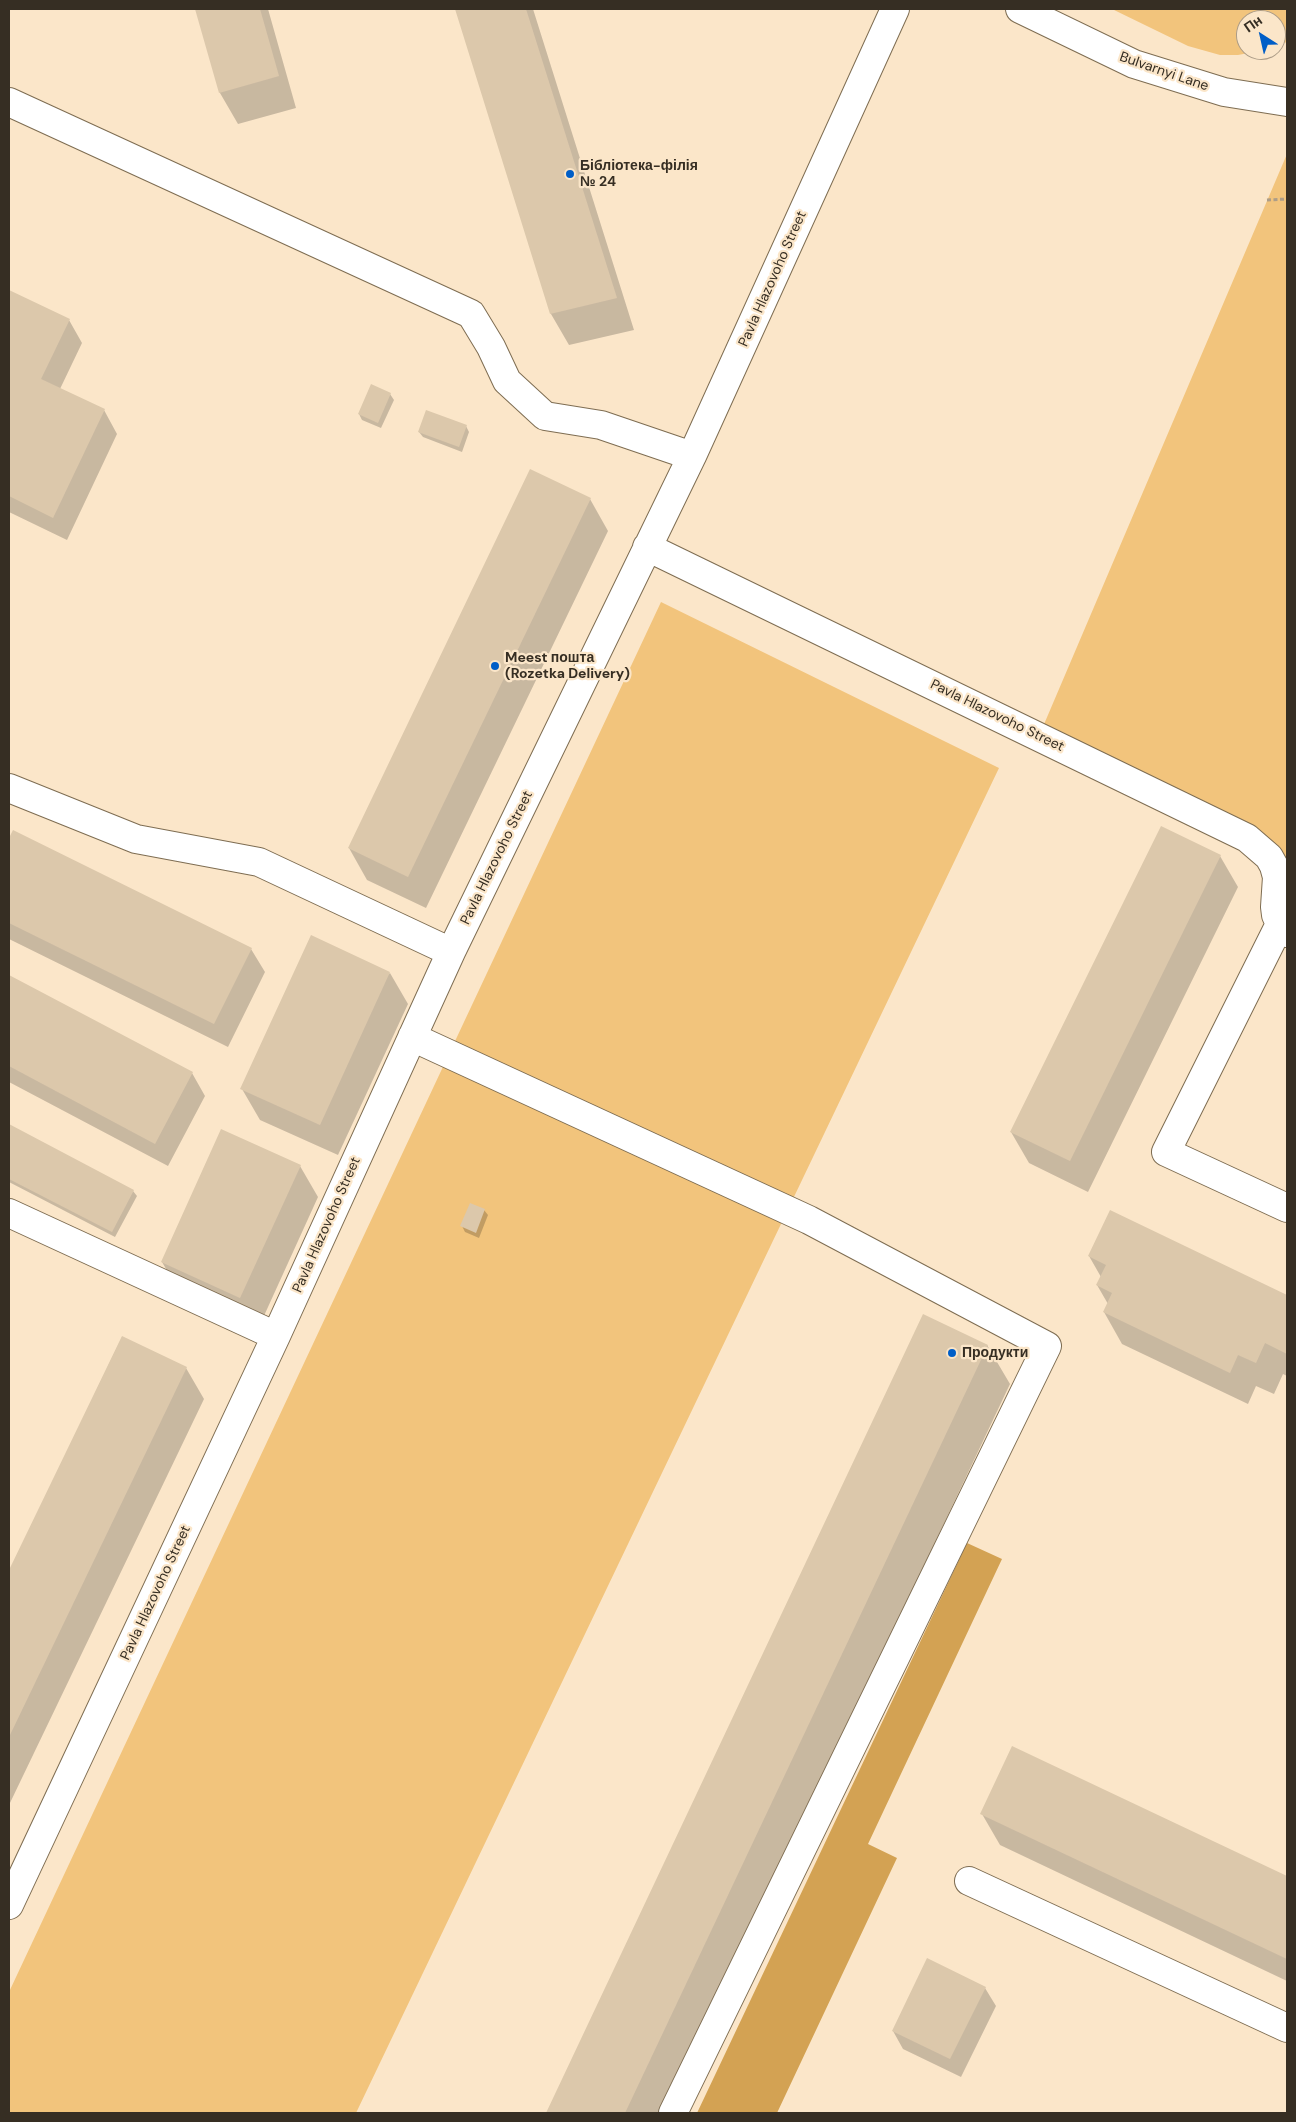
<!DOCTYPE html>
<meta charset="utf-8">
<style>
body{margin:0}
#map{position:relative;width:1296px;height:2122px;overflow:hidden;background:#fbe6c9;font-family:"DM Sans",sans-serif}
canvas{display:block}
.frame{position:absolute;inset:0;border:10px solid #362e23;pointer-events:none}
.north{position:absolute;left:1236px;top:10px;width:50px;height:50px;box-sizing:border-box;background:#fbe6c9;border:1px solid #ac9c87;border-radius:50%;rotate:325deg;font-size:14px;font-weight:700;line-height:20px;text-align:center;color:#362e23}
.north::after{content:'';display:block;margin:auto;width:18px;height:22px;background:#005ec7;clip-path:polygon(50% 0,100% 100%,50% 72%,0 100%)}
</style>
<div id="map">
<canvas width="1296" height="2122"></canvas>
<div class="frame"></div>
<div class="north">Пн</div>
</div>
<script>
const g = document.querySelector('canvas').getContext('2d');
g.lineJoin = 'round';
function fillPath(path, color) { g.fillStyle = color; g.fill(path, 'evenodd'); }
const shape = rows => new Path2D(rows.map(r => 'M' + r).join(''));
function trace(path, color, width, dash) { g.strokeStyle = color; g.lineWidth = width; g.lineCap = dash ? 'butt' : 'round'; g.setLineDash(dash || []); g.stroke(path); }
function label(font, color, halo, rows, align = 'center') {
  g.font = font + ' "DM Sans",sans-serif'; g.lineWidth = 4.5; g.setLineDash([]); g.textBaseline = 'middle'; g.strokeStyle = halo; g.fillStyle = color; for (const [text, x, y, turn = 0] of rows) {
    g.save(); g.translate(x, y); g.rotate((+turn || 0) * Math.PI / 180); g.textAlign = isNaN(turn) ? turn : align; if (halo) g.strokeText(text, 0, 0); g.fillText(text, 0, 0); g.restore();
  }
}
fillPath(shape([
 [1112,9,1287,9,1287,42,1276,46,1276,20,1246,20,1246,50,1264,50,1238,55,1220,55,1188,46],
 [1287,154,1287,933,1274,866,1039,736],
 [661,602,999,768,356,2113,9,2113,9,1992]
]), '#f2c47c');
fillPath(shape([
 [967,1543,1002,1559,868,1844,897,1858,777,2113,697,2113]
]), '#d3a253');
fillPath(shape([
 [196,9,268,9,296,108,238,124,220,93],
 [456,9,533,9,634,330,569,345,551,314],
 [9,292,69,320,82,343,60,389,104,410,117,434,67,540,9,512],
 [390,394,394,400,381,428,362,420,359,414],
 [466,426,469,432,462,452,423,437,419,432],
 [590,499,608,531,426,908,367,880,349,848],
 [13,832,251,949,265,972,228,1047,9,939,9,841],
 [1220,856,1238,887,1088,1192,1029,1163,1011,1132],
 [390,973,408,1004,338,1155,260,1120,242,1089],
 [9,977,192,1073,205,1096,168,1166,9,1082],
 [9,1125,133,1191,137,1196,115,1237,9,1182],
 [300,1166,318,1197,258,1329,180,1293,162,1262],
 [484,1210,488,1215,479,1238,465,1232,462,1226],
 [1110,1212,1287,1297,1287,1376,1283,1374,1274,1394,1256,1386,1248,1404,1122,1344,1104,1312,1108,1304,1097,1285,1101,1277,1089,1256],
 [923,1316,987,1345,1010,1384,665,2113,547,2113],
 [122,1337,186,1368,204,1399,9,1805,9,1573],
 [1013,1748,1287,1878,1287,1981,1000,1845,982,1814],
 [985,1988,996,2006,961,2077,903,2049,893,2031]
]), '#0003');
fillPath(shape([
 [195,9,260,9,279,76,219,93],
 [455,9,526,9,617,298,550,314],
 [9,290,70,319,41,379,105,409,53,518,9,496],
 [371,384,391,393,378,423,358,414],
 [426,410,467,425,459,447,418,432],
 [530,469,591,498,408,877,348,848],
 [1161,826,1221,855,1070,1161,1010,1132],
 [13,830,252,948,214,1024,9,923,9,838],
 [311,935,390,972,320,1125,240,1089],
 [9,975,193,1072,155,1144,9,1066],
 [9,1124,134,1190,112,1232,9,1179],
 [221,1129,301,1165,240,1298,161,1262],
 [470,1203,485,1209,476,1233,460,1226],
 [1110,1210,1287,1295,1287,1354,1265,1343,1256,1363,1238,1355,1230,1373,1103,1312,1112,1293,1096,1285,1106,1265,1088,1256],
 [923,1314,988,1345,625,2113,546,2113],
 [122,1336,187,1367,9,1737,9,1570],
 [1012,1746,1287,1876,1287,1959,980,1814],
 [927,1958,986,1987,950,2059,892,2031]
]), '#dcc8ab');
const minor = shape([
 [1020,9,1134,64,1224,92,1287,102],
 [9,102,471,314,491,347,507,381,545,416,601,425,692,456],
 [647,547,1247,838,1269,857,1274,866,1277,877,1275,907,1276,915,1280,924,1287,933],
 [9,788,136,839,259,862,451,952],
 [1280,924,1166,1152,1287,1208],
 [412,1037,809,1220,1047,1346,673,2113],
 [9,1213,276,1336],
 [969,1881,1287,2028],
 [9,1905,276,1336,451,952,692,456,895,9]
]);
trace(minor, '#7e6d52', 30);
trace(shape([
 [1267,200,1287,199]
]), '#ad9d87', 3, [4, 2.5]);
trace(minor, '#fff', 28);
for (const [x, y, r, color] of [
 [570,174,5,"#005ec7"],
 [495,666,5,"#005ec7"],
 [952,1353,5,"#005ec7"]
]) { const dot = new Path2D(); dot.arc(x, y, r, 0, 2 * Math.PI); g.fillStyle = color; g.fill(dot); trace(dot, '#fbe6c9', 2); }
label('14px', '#362e23', '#fbe6c9', [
 ["Bulvarnyi Lane",1164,72,19],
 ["Pavla Hlazovoho Street",773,279,-66],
 ["Pavla Hlazovoho Street",997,716,26],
 ["Pavla Hlazovoho Street",497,858,-64],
 ["Pavla Hlazovoho Street",327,1225,-66],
 ["Pavla Hlazovoho Street",156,1593,-65]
]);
label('bold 14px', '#362e23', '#fbe6c9', [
 ["Бібліотека-філія",580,166],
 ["№ 24",580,182],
 ["Meest пошта",505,658],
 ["(Rozetka Delivery)",505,674],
 ["Продукти",962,1353]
], 'left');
</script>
